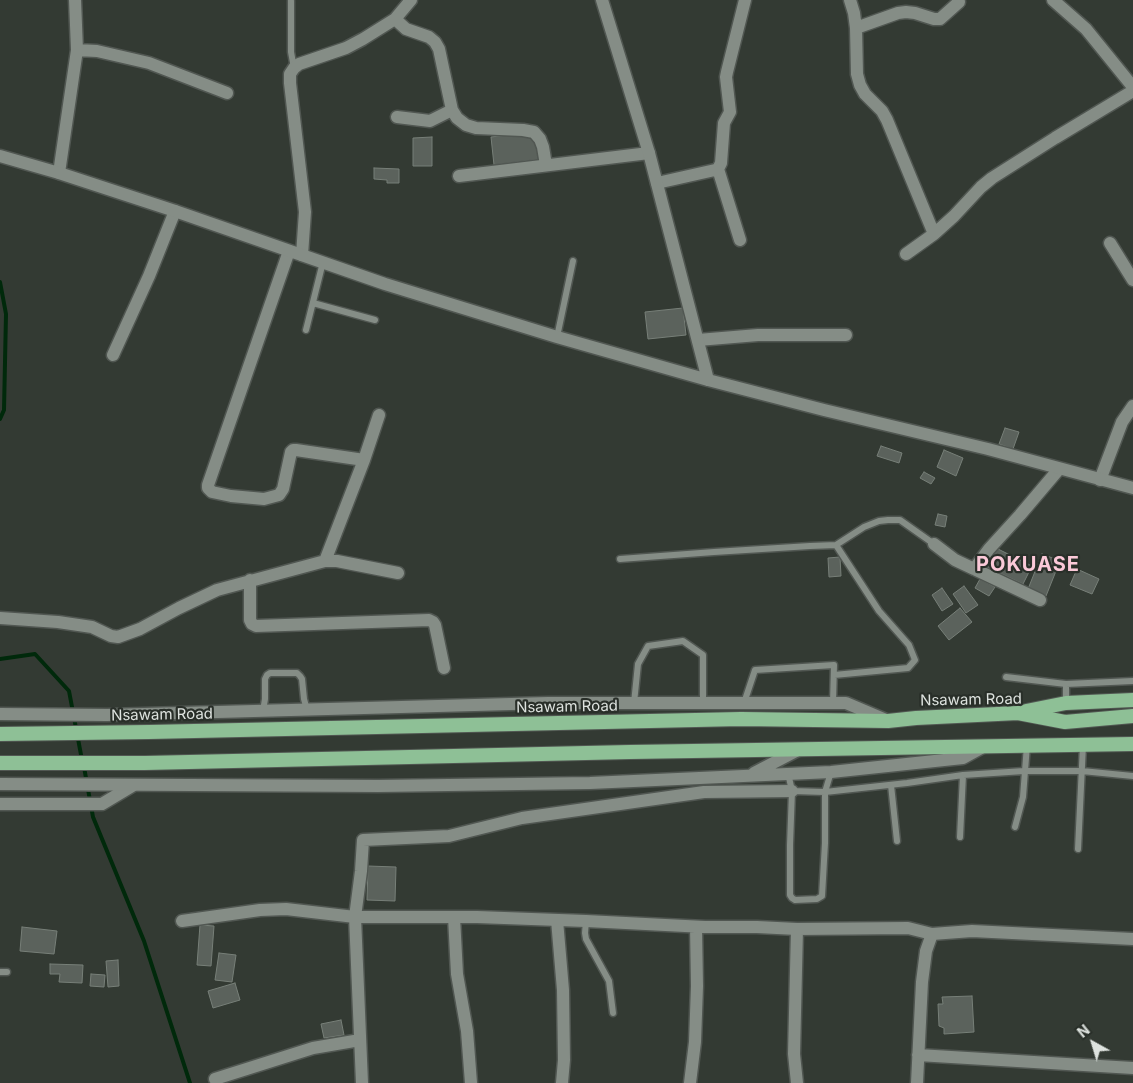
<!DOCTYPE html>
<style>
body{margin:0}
#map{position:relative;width:1133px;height:1083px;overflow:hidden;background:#333a33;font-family:Inter,sans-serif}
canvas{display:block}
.north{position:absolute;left:1068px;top:1018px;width:50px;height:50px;-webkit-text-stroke:4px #292f29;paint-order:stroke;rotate:321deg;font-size:14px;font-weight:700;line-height:20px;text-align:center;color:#dee3df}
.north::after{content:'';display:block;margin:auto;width:18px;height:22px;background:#dee3df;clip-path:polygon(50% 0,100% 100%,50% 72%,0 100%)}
</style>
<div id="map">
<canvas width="1133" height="1083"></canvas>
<div class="north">N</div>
</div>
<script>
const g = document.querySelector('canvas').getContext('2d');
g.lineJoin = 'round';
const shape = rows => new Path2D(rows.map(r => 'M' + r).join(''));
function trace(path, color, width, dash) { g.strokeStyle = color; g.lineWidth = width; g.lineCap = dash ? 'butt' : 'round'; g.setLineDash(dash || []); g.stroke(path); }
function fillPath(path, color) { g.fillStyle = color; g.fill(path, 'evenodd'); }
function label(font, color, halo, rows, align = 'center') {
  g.font = font + ' Inter,sans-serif'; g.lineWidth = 4.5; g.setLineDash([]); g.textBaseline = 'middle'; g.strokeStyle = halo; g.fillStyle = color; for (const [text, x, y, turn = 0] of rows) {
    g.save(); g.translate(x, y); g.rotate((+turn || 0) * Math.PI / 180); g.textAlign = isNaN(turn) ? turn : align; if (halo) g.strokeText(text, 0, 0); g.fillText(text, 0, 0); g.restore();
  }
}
trace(shape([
 [0,282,6,314,4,410,0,419],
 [0,659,35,654,69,691,82,760],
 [84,767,93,817,144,941,190,1083]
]), '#00290b', 4);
const building = shape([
 [539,131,542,159,494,165,491,137,539,131],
 [432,137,432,166,413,166,413,138,432,137],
 [374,168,399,169,399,183,387,183,387,180,374,179,374,168],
 [683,308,686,335,648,339,645,312,683,308],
 [1005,428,1019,432,1013,449,999,444,1005,428],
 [881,446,902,453,899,463,877,456,881,446],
 [944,450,963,458,956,476,937,467,944,450],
 [924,472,935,478,931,484,920,478,924,472],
 [938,514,947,516,945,527,935,525,938,514],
 [996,548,1032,566,1023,584,987,567,996,548],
 [1042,554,1060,561,1046,596,1028,589,1042,554],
 [840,557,841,576,829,577,828,558,840,557],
 [1077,569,1099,579,1092,594,1070,585,1077,569],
 [980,579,995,587,989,596,975,588,980,579],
 [964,586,978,605,966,613,953,594,964,586],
 [942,588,953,604,942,611,932,595,942,588],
 [960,608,972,622,949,640,938,626,960,608],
 [368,866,396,867,395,901,367,900,368,866],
 [200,925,214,926,211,966,197,965,200,925],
 [22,927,57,931,54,954,20,951,22,927],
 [219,953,236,955,232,982,215,980,219,953],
 [118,960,119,986,108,987,106,961,118,960],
 [50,964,83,965,82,983,59,982,60,974,50,974,50,964],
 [91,974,105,975,104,987,90,986,91,974],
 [235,983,240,1000,213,1008,208,991,235,983],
 [972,996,974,1032,944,1034,944,1028,939,1026,938,1004,943,1004,942,997,972,996],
 [341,1020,344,1035,324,1038,321,1024,341,1020]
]);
fillPath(building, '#5b625c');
trace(building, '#777f78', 1);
const service = shape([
 [291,1,291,52,294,68],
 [313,303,375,320],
 [306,330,323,262],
 [557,337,573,261],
 [620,559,714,552,810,546,836,545,864,527,879,521,888,520,900,520,934,544],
 [834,675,908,668,915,660,909,645,879,611,836,545],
 [1006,677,1066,684],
 [634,703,638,664,648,646,683,641,703,655,703,703],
 [744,703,755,670,834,665,833,703],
 [1066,703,1066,684,1133,681],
 [263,711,265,699,265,679,267,675,270,673,297,673,300,676,302,679,304,699,307,710],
 [788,773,792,791,790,845,790,895,792,898,795,900,817,899,822,896,825,843,825,792,831,772],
 [891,785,897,841],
 [792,791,825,792,907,783,963,775,1024,771,1082,771,1133,776],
 [1015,827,1023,797,1027,745],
 [960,837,963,775],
 [1078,849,1083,745],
 [586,921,585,933,586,939,609,981,613,1013],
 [0,972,7,972]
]);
const minor = shape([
 [850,0,854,13,856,28,857,74,860,85,865,94,882,111,887,120,934,234],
 [1053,0,1086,29,1133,87],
 [395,19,406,29,429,37,435,42,439,49,452,110,457,118,466,125,476,128,523,130,534,132,540,139,543,147,546,165],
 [856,28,898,13,906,12,915,13,934,19,940,19,959,2],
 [77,50,97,51,149,63,227,93],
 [397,117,430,121,452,110],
 [718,169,740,240],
 [59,173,77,50,75,0],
 [459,176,649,153],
 [657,183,715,170,718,169,721,163,724,123,730,112,726,77,727,72,745,0],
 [1110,243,1133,280],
 [289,251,208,485,208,488,212,492,231,496,264,499,279,495,283,489,291,452,293,450,296,450,364,460],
 [906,254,934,234,954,216,981,187,992,178,1055,138,1133,91],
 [302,255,305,212,290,83,290,74,294,68,299,64,346,48,363,39,395,19,411,0],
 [698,340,758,335,846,335],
 [113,355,149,276,175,211],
 [1100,480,1122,422,1133,406],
 [934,544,955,560,1040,600],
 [325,561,364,460,379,415],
 [974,569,989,549,1020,515,1059,469],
 [250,580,250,620,252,624,256,626,429,620,433,622,435,625,444,668],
 [0,618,58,622,92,627,111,636,118,637,140,629,179,608,217,590,325,561,337,561,398,573],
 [454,917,457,974,467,1031,471,1083],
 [557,920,563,990,564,1060,562,1083],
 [182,921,260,910,286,909,355,917,477,917,586,921,705,927,757,927,797,929,908,928,932,934,972,931,1133,939],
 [918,1055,1133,1068],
 [215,1079,313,1048,360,1040],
 [362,1083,355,917,361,871,363,840,449,836,522,818,704,792,792,791],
 [690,1083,695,1042,697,986,696,927],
 [797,1083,794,1054,797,929],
 [917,1083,922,982,926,951,932,934]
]);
const tertiary = shape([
 [602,0,649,153,708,380],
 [0,156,59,173,175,211,385,284,557,337,708,380,824,410,988,449,1133,488],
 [0,804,102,804,132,786]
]);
const secondary = shape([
 [0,714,107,715,548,703,846,703,886,720],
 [754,773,798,750],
 [0,784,378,786,590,783,831,772,963,758,983,747]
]);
const trunk = shape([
 [1026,711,1066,703,1133,700],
 [0,734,149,732,741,719,888,721,916,718,1018,713,1065,722,1133,716],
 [0,763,145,763,630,752,1133,744]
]);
trace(service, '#515752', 9);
trace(minor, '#515752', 15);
trace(tertiary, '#515752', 15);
trace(secondary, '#515752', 15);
trace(trunk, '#515752', 16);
trace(service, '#858d86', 6);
trace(minor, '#858d86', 12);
trace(tertiary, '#858d86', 12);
trace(secondary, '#858d86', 12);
trace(trunk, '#8ec096', 14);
label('15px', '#dee3df', '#292f29', [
 ["Nsawam Road",971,700,-1],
 ["Nsawam Road",567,707,-1],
 ["Nsawam Road",162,715,-1]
]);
g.letterSpacing = '1px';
label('bold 20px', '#fbc9d8', '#292f29', [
 ["POKUASE",1028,565]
]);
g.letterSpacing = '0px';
</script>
